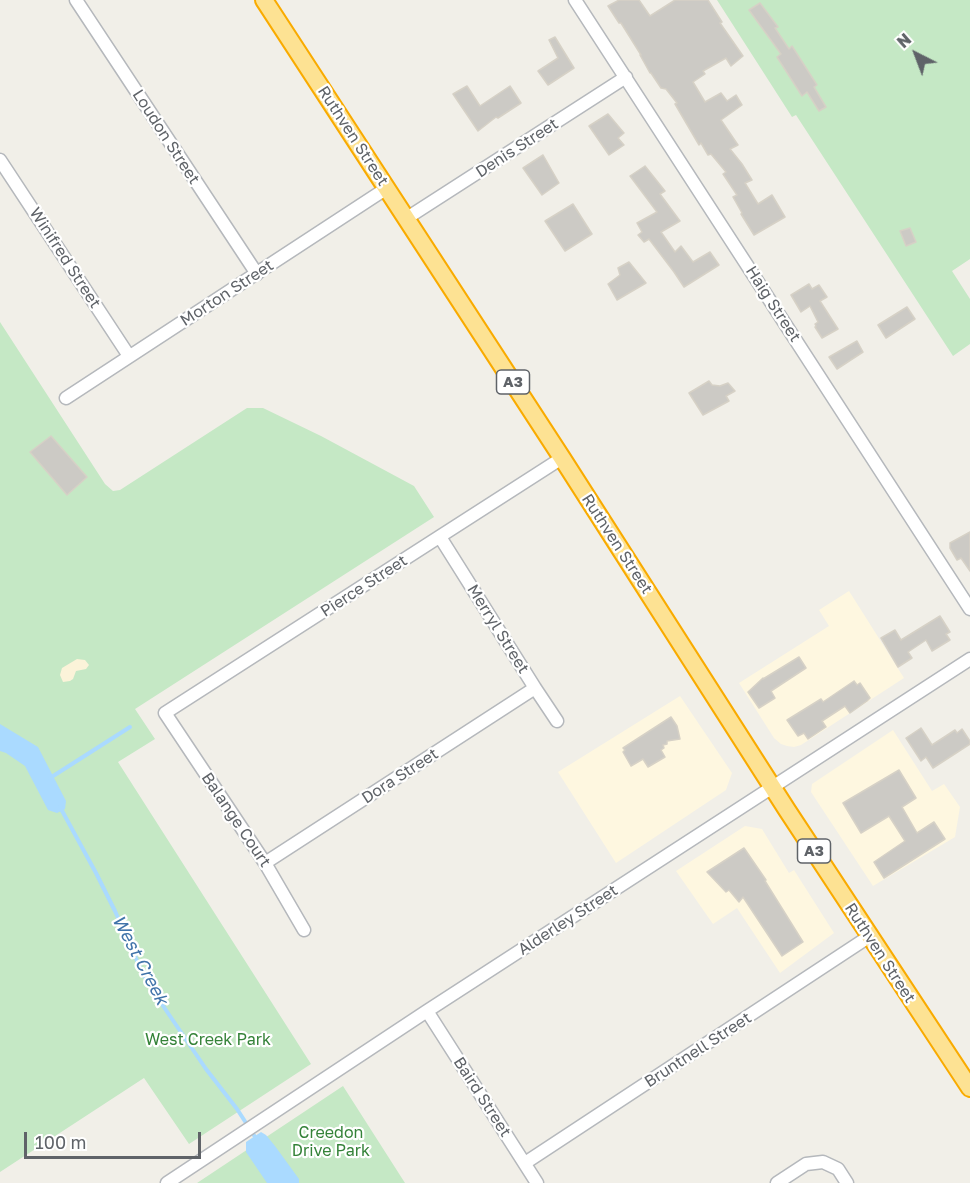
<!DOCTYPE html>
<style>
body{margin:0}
#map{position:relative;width:970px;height:1183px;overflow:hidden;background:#f1efe8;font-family:"Golos Text",sans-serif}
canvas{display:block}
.north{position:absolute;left:886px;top:24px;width:60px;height:60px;-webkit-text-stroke:4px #fff;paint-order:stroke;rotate:318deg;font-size:16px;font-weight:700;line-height:24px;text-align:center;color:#5f6368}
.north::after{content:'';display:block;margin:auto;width:21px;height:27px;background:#5f6368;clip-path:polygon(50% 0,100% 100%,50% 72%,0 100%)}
.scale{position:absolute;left:24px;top:1132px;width:177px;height:27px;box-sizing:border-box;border:3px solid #5f6368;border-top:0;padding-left:8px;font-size:18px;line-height:21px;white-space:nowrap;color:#5f6368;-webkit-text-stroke:4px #fff;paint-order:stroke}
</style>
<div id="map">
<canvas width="970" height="1183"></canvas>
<div class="north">N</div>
<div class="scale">100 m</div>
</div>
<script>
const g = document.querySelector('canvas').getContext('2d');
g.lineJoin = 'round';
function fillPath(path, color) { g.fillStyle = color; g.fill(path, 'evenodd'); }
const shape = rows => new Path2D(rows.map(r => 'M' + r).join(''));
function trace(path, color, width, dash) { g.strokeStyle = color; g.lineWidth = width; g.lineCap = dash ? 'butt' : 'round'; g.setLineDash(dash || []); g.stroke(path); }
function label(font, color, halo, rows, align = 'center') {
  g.font = font + ' "Golos Text",sans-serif'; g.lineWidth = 4.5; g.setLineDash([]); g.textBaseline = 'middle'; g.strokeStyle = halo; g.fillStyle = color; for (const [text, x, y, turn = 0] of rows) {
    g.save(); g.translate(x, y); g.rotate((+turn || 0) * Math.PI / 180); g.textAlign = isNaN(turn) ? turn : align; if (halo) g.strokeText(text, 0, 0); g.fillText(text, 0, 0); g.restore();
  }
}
fillPath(shape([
 [849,591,904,678,801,745,794,747,787,746,781,744,774,738,739,683,829,626,819,610],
 [680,696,732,773,726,790,616,863,558,772],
 [893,730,932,791,944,784,960,807,955,837,873,886,811,792,812,784],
 [745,826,762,829,789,873,794,870,834,933,780,973,737,908,713,924,676,871]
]), '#fef7e0');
fillPath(shape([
 [717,0,970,0,970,259,952,271,970,299,970,344,953,356,796,115,792,117],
 [0,322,105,484,113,491,120,490,247,408,263,408,321,436,414,486,434,517,135,709,155,739,118,762,311,1064,189,1144,144,1078,0,1172],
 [343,1086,405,1183,197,1183]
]), '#c5e8c5');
fillPath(shape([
 [77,659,85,660,89,665,86,669,76,671,73,679,70,681,63,682,60,675,62,668]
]), '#fbf3d9');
fillPath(shape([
 [0,724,38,747,66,801,65,809,57,813,48,810,25,766,6,753,0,751],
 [261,1132,266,1135,275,1146,299,1179,299,1183,267,1183,246,1152,246,1142]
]), '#aadaff');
trace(shape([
 [50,778,130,727],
 [60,807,96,873,115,911,142,972,155,994,206,1069,237,1109,257,1140]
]), '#aadaff', 4);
const building = shape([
 [619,0,639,0,650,16,675,0,708,0,722,22,720,23,743,56,731,66,726,58,703,71,705,74,693,82,705,102,721,93,727,101,736,95,742,105,721,120,738,145,730,149,742,164,752,180,745,183,758,204,772,195,785,217,754,235,741,214,742,213,733,197,737,195,723,174,726,172,711,154,708,155,701,143,699,145,675,104,677,103,666,89,661,88,651,73,650,73,640,55,641,55,621,23,619,23,608,6,619,0],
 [760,3,778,27,775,28,789,49,792,46,817,85,814,87,826,107,819,111,807,92,802,96,777,57,781,54,749,10,760,3],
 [555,37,574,68,548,85,538,71,558,58,549,40,555,37],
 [467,86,480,106,510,86,521,103,498,118,496,117,478,131,453,94,467,86],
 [608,114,624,133,618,138,624,145,609,155,589,126,608,114],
 [543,155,559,183,542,195,523,168,543,155],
 [645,166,665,191,660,194,680,221,661,232,675,252,681,246,693,262,710,252,719,265,684,287,674,272,649,239,644,242,638,235,642,232,637,223,657,212,630,176,645,166],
 [573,204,592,234,565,251,545,221,573,204],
 [910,228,916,242,906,246,900,231,910,228],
 [629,262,646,283,617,300,608,284,620,275,618,268,629,262],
 [809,284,812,289,819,285,827,297,820,301,838,329,822,338,815,327,816,326,815,324,818,322,810,306,801,312,791,295,809,284],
 [907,307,915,319,886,338,878,325,907,307],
 [857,341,863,352,837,369,829,357,857,341],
 [709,381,712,385,720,386,728,383,735,391,726,396,729,401,703,415,689,393,709,381],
 [51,436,87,477,67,495,30,452,51,436],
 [970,532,970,571,961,558,957,560,950,548,950,543,970,532],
 [940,616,950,632,946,634,950,640,932,651,926,640,908,652,912,658,898,667,881,638,895,630,901,640,940,616],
 [799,657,806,668,771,691,775,698,759,708,748,692,763,678,763,679,799,657],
 [854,681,857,685,860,683,870,698,867,701,850,713,845,706,822,721,826,727,808,739,804,733,798,736,787,720,821,699,823,702,854,681],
 [671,717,677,726,680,739,667,741,667,744,663,745,664,748,661,750,665,757,648,767,643,759,631,766,623,752,625,750,623,748,671,717],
 [921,728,932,745,955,730,957,733,962,729,970,741,970,744,933,768,926,757,921,761,906,738,921,728],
 [899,770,916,798,902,807,917,833,934,822,945,839,884,878,874,862,905,841,889,816,861,833,843,803,899,770],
 [744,848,766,880,765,881,803,942,782,956,743,897,739,902,729,890,726,892,707,872,744,848]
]);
fillPath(building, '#cccac5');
trace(building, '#d6d1c6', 1.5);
const minor = shape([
 [76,0,257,274],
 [575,0,970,609],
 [0,160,129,356],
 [407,218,626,77],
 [66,398,387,188],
 [440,537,535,688,557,721],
 [265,863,535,688],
 [304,930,265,863,165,713,562,458],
 [427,1011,537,1183],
 [525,1163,870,936],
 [167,1183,427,1011,970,659],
 [777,1183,806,1164,823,1162,838,1169,847,1183]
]);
const highway = shape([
 [264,0,562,458,787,810,970,1088]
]);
trace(minor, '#b5b8bc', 15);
trace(highway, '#f9ab00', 20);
trace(minor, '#fff', 12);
trace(highway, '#fde293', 16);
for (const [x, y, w] of [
 [513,382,33],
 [814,851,33]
]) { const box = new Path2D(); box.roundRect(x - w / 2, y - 12, w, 24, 4.5); g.fillStyle = '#fff'; g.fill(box); trace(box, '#5f6368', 1.5); }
label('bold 15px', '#5f6368', null, [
 ["A3",513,382],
 ["A3",814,851]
]);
label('16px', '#5f6368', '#fff', [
 ["Ruthven Street",353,136,57],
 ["Loudon Street",166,137,57],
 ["Denis Street",517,148,-33],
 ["Winifred Street",65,258,57],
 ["Morton Street",227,293,-33],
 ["Haig Street",773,304,57],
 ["Ruthven Street",617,544,57],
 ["Pierce Street",364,586,-33],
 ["Merryl Street",498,629,58],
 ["Dora Street",400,776,-33],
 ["Balange Court",236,820,56],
 ["Alderley Street",568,920,-33],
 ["Ruthven Street",880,953,57],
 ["Bruntnell Street",698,1050,-33],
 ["Baird Street",482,1097,57]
]);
label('16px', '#348238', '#fff', [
 ["West Creek Park",208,1040],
 ["Creedon",331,1133],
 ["Drive Park",331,1151]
]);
label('italic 18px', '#4174aa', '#fff', [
 ["West Creek",140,960,62]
]);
</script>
